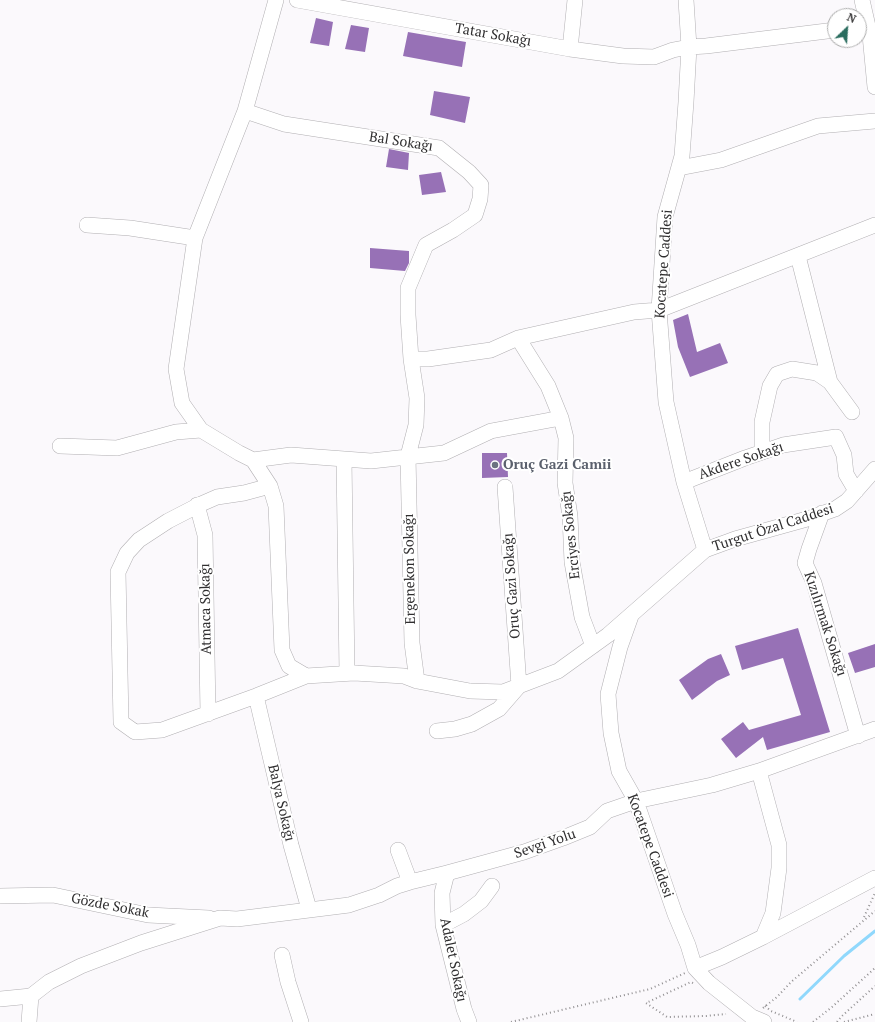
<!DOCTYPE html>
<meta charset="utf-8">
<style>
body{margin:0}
#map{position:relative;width:875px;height:1022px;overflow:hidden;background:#fbf9fc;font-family:"PT Serif",serif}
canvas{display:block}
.north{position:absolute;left:827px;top:8px;width:40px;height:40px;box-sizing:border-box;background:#fff;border:1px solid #acacac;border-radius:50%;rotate:25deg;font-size:11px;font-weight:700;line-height:16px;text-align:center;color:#302f30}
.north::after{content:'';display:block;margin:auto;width:14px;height:18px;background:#296c5e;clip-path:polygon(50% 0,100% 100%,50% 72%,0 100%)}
</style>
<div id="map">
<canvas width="875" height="1022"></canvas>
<div class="north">N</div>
</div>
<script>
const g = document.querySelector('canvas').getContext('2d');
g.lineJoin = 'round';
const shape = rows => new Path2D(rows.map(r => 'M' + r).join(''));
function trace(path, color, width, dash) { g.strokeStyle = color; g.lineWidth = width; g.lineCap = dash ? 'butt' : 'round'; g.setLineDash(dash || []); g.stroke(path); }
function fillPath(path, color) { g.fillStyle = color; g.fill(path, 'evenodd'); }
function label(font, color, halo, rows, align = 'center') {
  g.font = font + ' "PT Serif",serif'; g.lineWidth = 4; g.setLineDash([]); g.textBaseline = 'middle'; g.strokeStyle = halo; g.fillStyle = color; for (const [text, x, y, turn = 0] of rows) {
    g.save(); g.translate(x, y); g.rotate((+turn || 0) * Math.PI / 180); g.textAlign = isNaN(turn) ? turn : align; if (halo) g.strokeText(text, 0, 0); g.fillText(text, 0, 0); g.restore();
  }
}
trace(shape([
 [800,999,844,956,875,931]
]), '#90d8fc', 3);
fillPath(shape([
 [316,18,333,22,329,46,310,43],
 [351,25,369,28,365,52,345,49],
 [408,32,466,42,462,67,403,56],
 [434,91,470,97,465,123,430,115],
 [389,149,409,153,408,170,386,167],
 [441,172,446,192,422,195,419,175],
 [370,248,409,251,409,263,405,271,370,268],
 [688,314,697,352,720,343,728,363,690,377,678,347,673,320],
 [482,453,507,453,508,477,482,478],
 [798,628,830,732,767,750,763,737,736,758,721,739,743,722,749,730,801,715,783,658,742,670,735,646],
 [875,644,875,667,855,673,848,653],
 [721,654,730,675,717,681,692,700,679,680,708,659]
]), '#9771b6');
const minor = shape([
 [276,0,245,111,195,238,176,369,182,403,201,430,239,453,253,460,270,486,276,506,282,650,289,666,306,676,354,673,404,676,417,681,470,691,503,692,558,671,608,635,705,550,735,539,807,519,835,509,847,501,875,469],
 [297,0,570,49,623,56,654,57,673,50,689,47,706,46,835,30],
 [686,0,689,47,686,102,682,156,665,217,659,310,666,402,684,482,705,550],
 [862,0,870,35,875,87],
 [570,49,575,0],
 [245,111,284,124,439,148,469,172,481,185,480,199,475,215,453,230,426,245,408,288,408,315,411,359],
 [679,168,721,160,818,126,875,121],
 [87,225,130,228,195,238],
 [798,256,830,382],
 [518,338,548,386,561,418,566,438,565,483,570,516,572,562,582,617,593,646],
 [60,446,117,448,176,432,201,430],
 [762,452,762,422,770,386,777,374,792,369,817,373,830,382,852,412],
 [344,459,347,673],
 [253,460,291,455,371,461,444,453,491,431,561,418],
 [684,482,745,458,783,445,836,437,844,455,846,474,856,491],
 [270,486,244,493,217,497,201,504,168,521,139,540,127,553,118,572,121,722,135,732,162,730,256,696,306,676],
 [197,505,205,535,208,714],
 [822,513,809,549,805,563,814,583,858,736],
 [631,616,620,647,608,694,611,733,619,771,636,801,675,914,688,945,695,968,709,983,752,1017,764,1022],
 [417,681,412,643,408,456,416,425,417,398,411,359,428,359,491,350,518,338,634,312,659,310,875,225],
 [256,696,291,845,309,909],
 [437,731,455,729,472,724,499,709,519,686,505,487],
 [398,850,410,882],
 [447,873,442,893,443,925,464,1009,469,1022],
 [0,896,53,895,148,915,209,918],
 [443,925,464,914,481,901,492,886],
 [763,937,875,878],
 [282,955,288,982,301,1022],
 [695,968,722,957,763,937,773,913,779,868,779,845,759,771],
 [0,999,31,996],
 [29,1022,31,996,49,982,81,966,141,943,220,918,237,919,349,905,379,895,397,886,410,882,447,873,524,852,563,838,590,827,607,811,636,801,712,785,759,771,875,729]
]);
trace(minor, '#b1afb2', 16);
trace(shape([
 [864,917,875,893],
 [693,983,691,982,646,1003,667,1017,706,1016,726,1014],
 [765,1006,771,1011,797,1022],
 [763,1008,777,997,791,982,875,911],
 [511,1022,650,989,685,973],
 [813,1022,832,1007,875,968],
 [837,1022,842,1016,875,986],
 [844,1022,875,1014]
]), '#929092', 2, [1, 3]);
trace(minor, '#fff', 15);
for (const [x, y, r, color] of [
 [495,465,4,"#6b7280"]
]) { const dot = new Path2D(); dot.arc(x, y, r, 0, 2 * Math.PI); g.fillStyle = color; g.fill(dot); trace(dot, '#fff', 1.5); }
label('14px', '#302f30', '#fff', [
 ["Tatar Sokağı",493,35,10],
 ["Bal Sokağı",401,142,9],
 ["Kocatepe Caddesi",664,264,-86],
 ["Akdere Sokağı",741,461,-19],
 ["Turgut Özal Caddesi",773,528,-18],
 ["Erciyes Sokağı",571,535,-96],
 ["Ergenekon Sokağı",410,569,-91],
 ["Oruç Gazi Sokağı",512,586,-94],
 ["Atmaca Sokağı",206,609,-91],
 ["Kızılırmak Sokağı",825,624,72],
 ["Balya Sokağı",281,803,77],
 ["Sevgi Yolu",545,844,-19],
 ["Kocatepe Caddesi",650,846,70],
 ["Gözde Sokak",110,906,11],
 ["Adalet Sokağı",453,960,78]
]);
label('bold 14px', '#5b616d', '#fff', [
 ["Oruç Gazi Camii",503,465]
], 'left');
</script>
